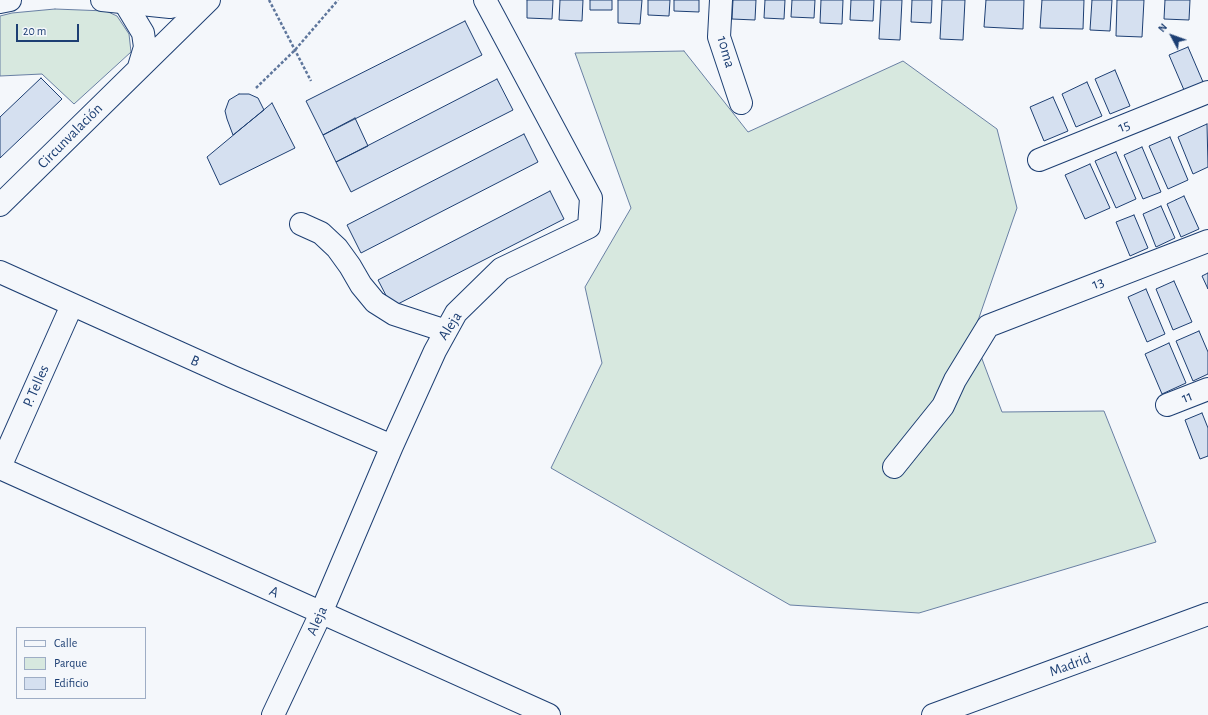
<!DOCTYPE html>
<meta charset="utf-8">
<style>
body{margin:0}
#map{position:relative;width:1208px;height:715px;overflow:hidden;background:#f4f7fb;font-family:"Alegreya Sans",sans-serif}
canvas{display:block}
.legend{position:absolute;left:16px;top:627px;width:130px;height:72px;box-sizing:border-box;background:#f4f7fb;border:1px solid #9eadc5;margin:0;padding:5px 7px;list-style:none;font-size:12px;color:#1d3f73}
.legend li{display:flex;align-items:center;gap:8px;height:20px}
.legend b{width:20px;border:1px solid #9eadc5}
.north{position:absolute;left:1152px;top:16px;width:40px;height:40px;-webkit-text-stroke:3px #f4f7fb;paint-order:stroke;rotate:311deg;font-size:11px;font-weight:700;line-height:16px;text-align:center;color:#1d3f73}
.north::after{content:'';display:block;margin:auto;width:14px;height:18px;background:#1d3f73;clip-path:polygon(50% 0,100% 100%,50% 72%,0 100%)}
.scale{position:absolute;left:16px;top:24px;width:63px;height:18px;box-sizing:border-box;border:2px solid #1d3f73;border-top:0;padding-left:5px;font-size:12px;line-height:14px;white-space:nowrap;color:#1d3f73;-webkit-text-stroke:3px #f4f7fb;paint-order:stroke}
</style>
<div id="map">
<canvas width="1208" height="715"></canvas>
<ul class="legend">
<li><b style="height:5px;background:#f4f7fb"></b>Calle</li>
<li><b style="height:11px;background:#d7e8df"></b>Parque</li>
<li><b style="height:11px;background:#d5e0f0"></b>Edificio</li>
</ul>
<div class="north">N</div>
<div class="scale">20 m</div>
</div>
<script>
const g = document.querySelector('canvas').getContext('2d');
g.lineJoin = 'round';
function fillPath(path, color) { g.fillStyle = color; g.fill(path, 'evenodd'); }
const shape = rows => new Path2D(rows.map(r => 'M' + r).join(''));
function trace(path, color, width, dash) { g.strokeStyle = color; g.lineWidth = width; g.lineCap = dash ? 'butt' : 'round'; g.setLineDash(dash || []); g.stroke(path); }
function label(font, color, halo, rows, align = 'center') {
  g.font = font + ' "Alegreya Sans",sans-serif'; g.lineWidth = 3; g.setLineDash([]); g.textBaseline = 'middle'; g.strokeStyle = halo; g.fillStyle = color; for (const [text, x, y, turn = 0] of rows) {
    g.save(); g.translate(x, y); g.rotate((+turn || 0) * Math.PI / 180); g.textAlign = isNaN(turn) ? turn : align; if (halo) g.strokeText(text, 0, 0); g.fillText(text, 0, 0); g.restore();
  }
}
const green = shape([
 [55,9,106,11,117,16,129,34,131,52,74,104,42,74,0,76,0,16,12,13,55,9],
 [684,51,748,132,903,61,997,129,1017,208,973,335,1002,412,1104,411,1156,542,919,613,790,605,551,468,602,363,585,287,631,208,575,53,684,51]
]);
fillPath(green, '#d7e8df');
trace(green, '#687fa3', 1);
const building = shape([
 [527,0,553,0,552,19,527,18,527,0],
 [560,0,583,0,582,21,559,20,560,0],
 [590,0,612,0,612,10,590,10,590,0],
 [618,0,642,0,640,24,618,23,618,0],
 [648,0,670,0,669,16,648,15,648,0],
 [674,0,699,0,699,12,674,11,674,0],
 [733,0,756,0,755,20,732,19,733,0],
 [765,0,785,0,784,19,764,18,765,0],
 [792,0,815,0,814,18,791,17,792,0],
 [821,0,843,0,842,24,820,23,821,0],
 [851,0,874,0,873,21,850,20,851,0],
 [881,0,902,0,900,40,879,39,881,0],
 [912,0,932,0,931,23,911,22,912,0],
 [942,0,965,0,963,40,940,39,942,0],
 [986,0,1024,0,1023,29,984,27,986,0],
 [1042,0,1084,0,1083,29,1040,28,1042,0],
 [1092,0,1112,0,1110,31,1090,30,1092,0],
 [1117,0,1144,0,1142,37,1116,36,1117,0],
 [1165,0,1190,0,1189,20,1164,19,1165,0],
 [465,21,482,55,323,135,306,101,465,21],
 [1188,47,1203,82,1184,90,1169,55,1188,47],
 [1115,70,1130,106,1110,114,1095,79,1115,70],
 [41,78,62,99,0,158,0,117,41,78],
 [497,79,513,110,351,192,336,162,497,79],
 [1087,82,1102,116,1076,127,1062,94,1087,82],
 [239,94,249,94,258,98,264,110,233,135,227,119,225,111,229,100,239,94],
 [1053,97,1068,131,1044,141,1030,107,1053,97],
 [272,103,295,148,220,185,207,157,272,103],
 [355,118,368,146,336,162,323,135,355,118],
 [1207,124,1208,167,1193,174,1178,137,1207,124],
 [524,134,538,162,361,253,347,225,524,134],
 [1170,137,1188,180,1168,189,1149,146,1170,137],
 [1142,147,1161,192,1143,199,1124,155,1142,147],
 [1116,152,1136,199,1116,208,1095,161,1116,152],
 [1090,164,1110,208,1085,219,1065,175,1090,164],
 [550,191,564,219,392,307,378,280,550,191],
 [1184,196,1199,229,1181,237,1167,204,1184,196],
 [1161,206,1175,238,1156,247,1143,214,1161,206],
 [1134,215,1148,248,1130,256,1116,222,1134,215],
 [1208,273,1208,289,1202,276,1208,273],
 [1174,281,1192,322,1173,330,1156,289,1174,281],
 [1146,289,1165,334,1147,342,1128,297,1146,289],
 [1199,331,1208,352,1208,374,1193,381,1176,341,1199,331],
 [1169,343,1186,383,1162,394,1145,354,1169,343],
 [1202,413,1208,428,1208,456,1200,459,1185,420,1202,413]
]);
fillPath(building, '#d5e0f0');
trace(building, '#1d3f73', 1);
const minor = shape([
 [721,0,719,37,741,103],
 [125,3,143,33,145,47,139,67],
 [1039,160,1208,92],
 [0,205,209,0],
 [301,224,321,233,337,248,350,266,361,285,375,302,394,314,446,331],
 [0,272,233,377,392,446],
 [1167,405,1208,389],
 [0,467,72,305],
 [894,467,943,406,955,380,988,326,1208,241],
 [0,468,549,715],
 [273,715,321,613,392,446,435,351,456,313,501,269,589,227,591,198,485,0],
 [933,715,1208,614]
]);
const major = shape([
 [102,0,170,7,201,0],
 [0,2,10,0]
]);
trace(minor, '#1d3f73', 24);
trace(major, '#1d3f73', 24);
trace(shape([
 [269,0,311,81],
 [256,88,295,50,338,0]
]), '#5e769c', 2.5, [3, 2]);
trace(minor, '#f4f7fb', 22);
trace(major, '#f4f7fb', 22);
label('15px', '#1d3f73', '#f4f7fb', [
 ["10ma",726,52,74],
 ["15",1124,126,-22],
 ["Circunvalación",70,136,-45],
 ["13",1098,283,-21],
 ["Aleja",450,326,-57],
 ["B",195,361,24],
 ["P. Telles",36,386,-66],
 ["11",1187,397,-22],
 ["A",274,592,24],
 ["Aleja",317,621,-66],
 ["Madrid",1070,665,-20]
]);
</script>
